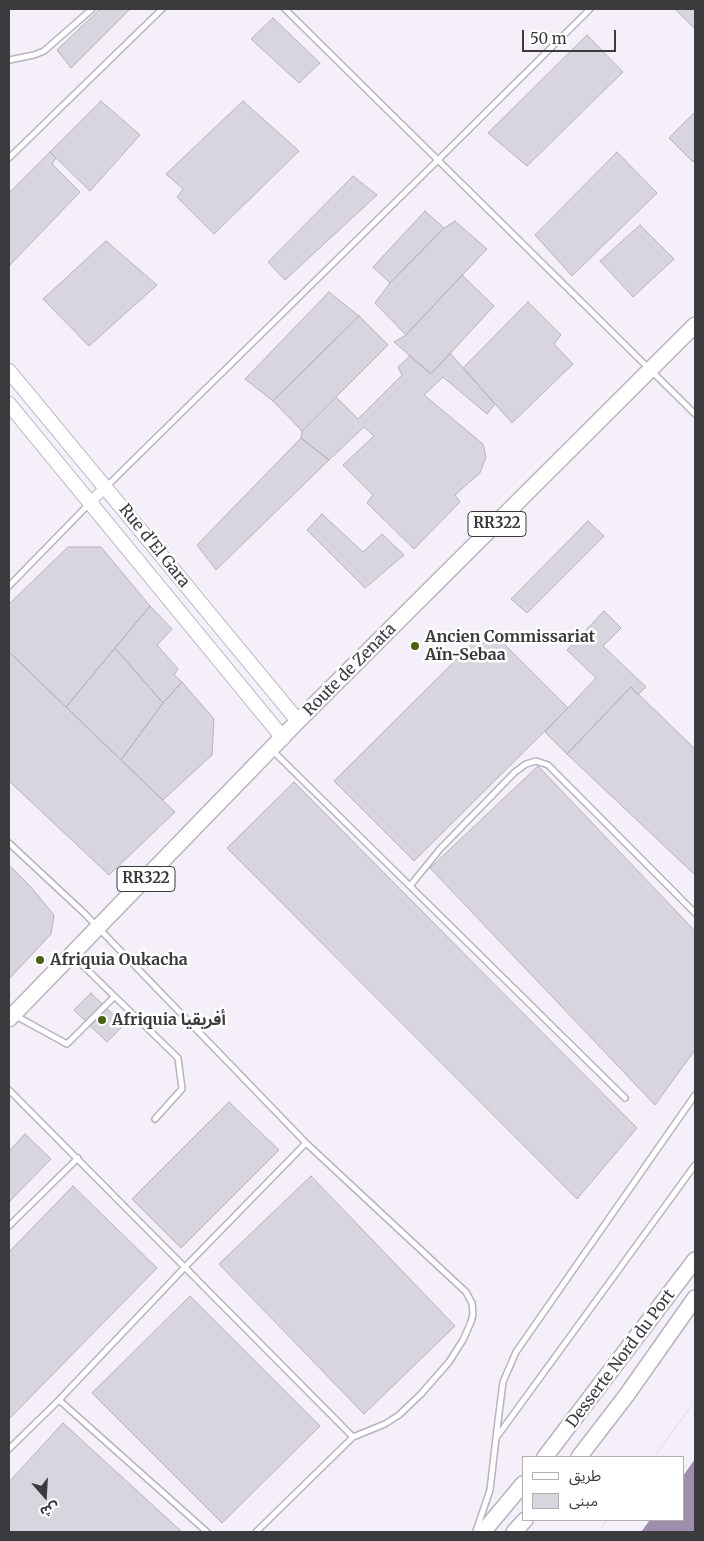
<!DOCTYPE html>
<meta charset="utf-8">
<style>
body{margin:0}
#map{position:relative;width:704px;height:1541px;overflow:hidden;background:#f4eff9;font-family:Merriweather,"Noto Sans Arabic",serif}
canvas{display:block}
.frame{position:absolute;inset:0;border:10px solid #3b3a3d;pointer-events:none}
.legend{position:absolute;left:522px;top:1456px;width:162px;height:65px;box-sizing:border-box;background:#fff;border:1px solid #b1b0b1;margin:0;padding:6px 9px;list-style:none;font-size:15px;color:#3b3a3d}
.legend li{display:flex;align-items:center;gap:10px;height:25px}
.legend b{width:25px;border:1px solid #b1b0b1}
.north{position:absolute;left:20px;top:1471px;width:50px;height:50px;-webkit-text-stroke:4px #fff;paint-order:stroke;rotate:161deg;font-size:14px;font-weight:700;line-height:20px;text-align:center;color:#3b3a3d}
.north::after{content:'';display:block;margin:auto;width:18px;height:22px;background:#3b3a3d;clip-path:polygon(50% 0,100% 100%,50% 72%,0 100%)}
.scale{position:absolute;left:522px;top:30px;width:94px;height:22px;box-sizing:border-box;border:2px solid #3b3a3d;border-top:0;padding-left:6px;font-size:15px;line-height:18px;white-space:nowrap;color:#3b3a3d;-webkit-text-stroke:4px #fff;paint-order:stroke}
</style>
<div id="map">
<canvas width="704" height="1541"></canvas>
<div class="frame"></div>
<ul class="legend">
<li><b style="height:6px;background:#fff"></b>طريق</li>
<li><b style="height:14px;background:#d9d5de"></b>مبنى</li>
</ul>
<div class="north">ش</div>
<div class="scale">50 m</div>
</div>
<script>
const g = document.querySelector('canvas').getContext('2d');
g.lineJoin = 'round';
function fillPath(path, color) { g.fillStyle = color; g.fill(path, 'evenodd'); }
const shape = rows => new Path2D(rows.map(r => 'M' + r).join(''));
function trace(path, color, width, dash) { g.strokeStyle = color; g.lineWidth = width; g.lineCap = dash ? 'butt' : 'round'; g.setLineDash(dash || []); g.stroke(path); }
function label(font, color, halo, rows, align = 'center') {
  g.font = font + ' Merriweather,"Noto Sans Arabic",serif'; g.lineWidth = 5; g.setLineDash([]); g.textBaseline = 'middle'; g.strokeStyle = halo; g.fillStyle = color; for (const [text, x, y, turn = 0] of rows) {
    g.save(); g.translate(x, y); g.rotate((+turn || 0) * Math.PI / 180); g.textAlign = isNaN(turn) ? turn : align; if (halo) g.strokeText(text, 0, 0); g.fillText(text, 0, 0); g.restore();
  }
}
fillPath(shape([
 [695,1401,695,1532,598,1532,607,1520,683,1520,683,1457,654,1457]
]), '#9c8eac');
fillPath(shape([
 [695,1401,695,1459,683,1476,683,1457,654,1457],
 [607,1520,650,1520,641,1532,598,1532]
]), '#f4eff9');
const building = shape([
 [100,9,130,9,71,68,57,50,100,9],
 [675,9,695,9,695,29,675,9],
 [273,18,320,63,299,83,251,39,273,18],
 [587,35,623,72,527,166,488,133,587,35],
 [101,101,140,135,90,191,50,152,101,101],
 [243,101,299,151,214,234,177,197,183,189,166,174,243,101],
 [695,112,695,159,693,162,669,138,695,112],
 [50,152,56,158,52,164,80,192,9,266,9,193,50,152],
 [617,152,657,193,572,276,535,235,617,152],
 [353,176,377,195,285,280,268,262,353,176],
 [425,211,444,228,390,283,373,267,425,211],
 [455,221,487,249,406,335,375,303,390,283,444,228,455,221],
 [640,225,674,259,633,297,600,261,640,225],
 [106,241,157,285,89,346,43,299,106,241],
 [462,275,494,306,431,374,394,342,406,335,462,275],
 [329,292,359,316,273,401,245,379,329,292],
 [528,302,561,335,554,344,573,364,512,423,463,368,528,302],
 [359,316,388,345,302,431,273,401,359,316],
 [450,353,495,404,487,414,443,377,424,395,483,444,486,457,480,473,455,495,460,502,414,549,367,503,373,495,343,465,374,436,364,427,329,460,301,438,302,431,336,397,358,419,402,375,398,367,410,356,431,374,450,353],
 [301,438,329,460,216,570,197,545,301,438],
 [322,514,363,552,382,534,404,555,365,588,307,530,322,514],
 [588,521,604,536,527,613,511,599,588,521],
 [68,547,101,547,150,606,66,707,9,652,9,604,68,547],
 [150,606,172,629,157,645,178,669,174,675,182,682,163,703,115,648,150,606],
 [604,611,621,628,603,646,646,687,638,695,631,687,567,754,545,732,596,678,567,650,604,611],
 [488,628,568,708,414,861,334,781,488,628],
 [115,648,163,703,121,760,66,707,115,648],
 [9,652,175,812,109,875,9,781,9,652],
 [182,682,214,719,212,755,163,800,121,760,163,703,182,682],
 [631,687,695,749,695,875,567,754,631,687],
 [538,766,695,931,695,1050,655,1105,430,868,538,766],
 [294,782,637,1128,577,1199,227,848,294,782],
 [9,865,30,886,54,915,51,934,9,979,9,865],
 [91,993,124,1025,107,1042,74,1010,91,993],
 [229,1102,279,1150,181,1248,132,1199,229,1102],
 [25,1134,51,1159,9,1202,9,1151,25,1134],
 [311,1176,455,1326,364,1414,219,1264,311,1176],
 [73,1186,157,1268,9,1419,9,1252,73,1186],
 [190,1296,320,1426,222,1523,92,1393,190,1296],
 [63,1423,182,1532,9,1532,9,1482,63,1423]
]);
fillPath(building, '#d9d5de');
trace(building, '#b6b2bc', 1);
const lane = shape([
 [285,9,695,414],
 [9,60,34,55,44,51,92,9],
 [9,158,162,9],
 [106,487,438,160,590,9],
 [9,586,89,504],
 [273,751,625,1098],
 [9,843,83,912,306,1143,466,1292,472,1303,473,1314,471,1322,463,1340,449,1362,421,1394,399,1415,385,1424,353,1437,256,1532],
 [410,886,440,849,515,772,526,764,536,761,548,765,695,913],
 [72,955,178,1058,182,1089,155,1119],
 [16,1016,67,1044,114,997],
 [9,1090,353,1437],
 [9,1226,78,1158],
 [59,1400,207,1532],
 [496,1437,503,1382,516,1352,695,1095],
 [9,1449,59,1400,185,1267,306,1143],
 [476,1531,490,1490,496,1438,695,1165]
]);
const street = shape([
 [90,502,106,487]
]);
const secondary = shape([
 [9,371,298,721],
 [9,404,283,738]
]);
const primary = shape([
 [9,1019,298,721,695,325],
 [545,1457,695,1260],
 [579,1457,626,1396,695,1298],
 [483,1532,523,1484],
 [514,1532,525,1520]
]);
trace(lane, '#b8b3bd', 8);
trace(street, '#b8b3bd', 12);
trace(secondary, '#b8b3bd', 16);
trace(primary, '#b8b3bd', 18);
trace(lane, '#fff', 5);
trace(street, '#fff', 10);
trace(secondary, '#fff', 14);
trace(primary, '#fff', 15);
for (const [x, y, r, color] of [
 [415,646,5,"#496212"],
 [40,960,5,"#496212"],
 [102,1020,5,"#496212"]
]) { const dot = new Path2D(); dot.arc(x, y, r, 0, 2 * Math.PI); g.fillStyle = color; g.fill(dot); trace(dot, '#fff', 2); }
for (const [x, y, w] of [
 [497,524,58],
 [146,879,58]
]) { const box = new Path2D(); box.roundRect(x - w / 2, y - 12.5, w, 25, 4); g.fillStyle = '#fff'; g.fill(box); trace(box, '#3b3a3d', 1); }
label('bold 15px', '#3b3a3d', null, [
 ["RR322",497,524],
 ["RR322",146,879]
]);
label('16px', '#3b3a3d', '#fff', [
 ["Rue d'El Gara",154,546,51],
 ["Route de Zenata",350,670,-45],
 ["Desserte Nord du Port",621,1359,-53]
]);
label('bold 16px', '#3b3a3d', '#fff', [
 ["Ancien Commissariat",425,637],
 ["Aïn-Sebaa",425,655],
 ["Afriquia Oukacha",50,960],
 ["Afriquia أفريقيا",112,1020]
], 'left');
</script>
